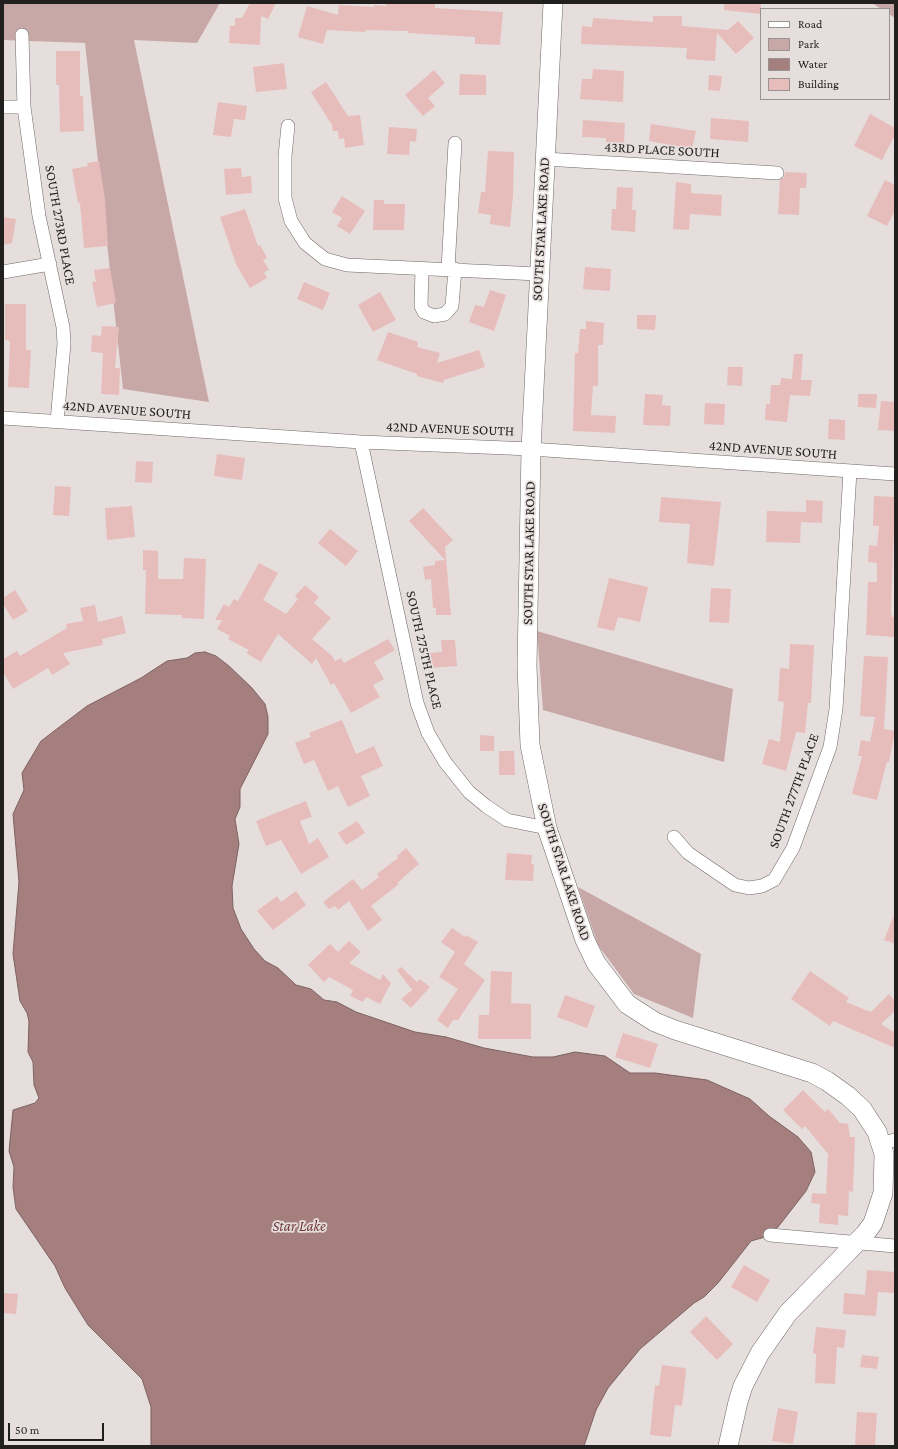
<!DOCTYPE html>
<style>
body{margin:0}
#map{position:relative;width:898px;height:1449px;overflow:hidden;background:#e6dedd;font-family:"Crimson Pro",serif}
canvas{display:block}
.frame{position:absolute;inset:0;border:4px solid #221f1f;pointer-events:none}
.legend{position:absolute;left:760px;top:8px;width:130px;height:92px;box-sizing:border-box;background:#e6dedd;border:1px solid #989291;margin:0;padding:5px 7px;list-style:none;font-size:12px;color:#221f1f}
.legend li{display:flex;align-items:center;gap:8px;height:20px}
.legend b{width:20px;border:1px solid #989291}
.scale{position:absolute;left:8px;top:1423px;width:96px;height:18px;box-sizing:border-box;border:2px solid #221f1f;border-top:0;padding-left:5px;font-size:12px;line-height:14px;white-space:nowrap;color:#221f1f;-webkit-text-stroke:3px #e6dedd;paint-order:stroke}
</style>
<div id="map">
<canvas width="898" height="1449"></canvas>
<div class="frame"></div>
<ul class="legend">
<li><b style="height:5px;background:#fff"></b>Road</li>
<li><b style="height:11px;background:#c8a8a6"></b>Park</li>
<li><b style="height:11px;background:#a47f7d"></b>Water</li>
<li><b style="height:11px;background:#e6bdbb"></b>Building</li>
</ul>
<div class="scale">50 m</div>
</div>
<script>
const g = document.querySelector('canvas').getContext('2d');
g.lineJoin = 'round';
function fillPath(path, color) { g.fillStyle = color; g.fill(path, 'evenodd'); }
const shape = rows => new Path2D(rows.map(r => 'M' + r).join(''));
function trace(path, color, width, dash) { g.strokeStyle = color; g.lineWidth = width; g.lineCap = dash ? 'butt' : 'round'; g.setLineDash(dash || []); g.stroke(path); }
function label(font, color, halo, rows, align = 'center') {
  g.font = font + ' "Crimson Pro",serif'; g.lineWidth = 3.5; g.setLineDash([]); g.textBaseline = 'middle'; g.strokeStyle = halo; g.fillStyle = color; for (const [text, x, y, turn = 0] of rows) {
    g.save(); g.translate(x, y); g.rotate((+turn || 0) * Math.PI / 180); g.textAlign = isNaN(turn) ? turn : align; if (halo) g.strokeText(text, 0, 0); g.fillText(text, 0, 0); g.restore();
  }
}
fillPath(shape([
 [3,3,220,3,197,43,134,40,209,402,123,389,85,43,3,40],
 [872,3,895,3,895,18,889,14,889,9,881,9],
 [537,631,733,689,724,762,543,710],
 [578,887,701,954,693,1018,634,994,598,945]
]), '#c8a8a6');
const water = shape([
 [205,652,216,656,229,666,252,688,265,704,268,717,268,734,240,789,240,807,235,819,239,844,232,886,233,908,241,929,254,949,265,961,278,968,296,985,311,989,324,1000,337,1002,356,1012,415,1032,446,1037,484,1048,533,1057,553,1057,575,1052,605,1056,630,1073,655,1073,707,1080,750,1099,769,1116,798,1137,811,1152,815,1172,806,1191,778,1227,765,1237,751,1241,718,1283,704,1297,694,1303,640,1349,608,1388,596,1410,584,1446,151,1446,151,1407,142,1379,88,1325,65,1288,55,1266,16,1209,13,1187,14,1167,9,1151,13,1110,35,1103,39,1098,34,1085,33,1062,28,1052,29,1021,27,1013,20,1001,13,954,19,882,13,814,24,790,22,773,41,741,87,706,141,678,167,661,187,658,195,653,205,652]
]);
fillPath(water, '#a47f7d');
trace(water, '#7d6261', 1);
fillPath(shape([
 [250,3,276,3,268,19,261,16,260,45,229,43,230,26,235,26,235,18,242,18],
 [386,3,435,3,435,8,503,12,500,45,475,44,475,37,408,33,408,31,366,30,365,32,327,30,323,44,298,37,307,6,338,15,339,5,374,7,374,5,386,6],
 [724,3,761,3,761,14,724,10],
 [653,16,682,16,682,26,728,30,738,21,754,38,736,54,717,33,715,61,686,59,687,48,581,44,582,26,592,27,593,18,653,22],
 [56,51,80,51,80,96,83,96,84,131,60,132,59,85,56,85],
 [284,63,287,89,256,92,253,67],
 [593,69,624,71,623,102,580,99,582,79,592,79],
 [434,70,445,83,428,98,435,106,423,116,405,95],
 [460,74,486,75,486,95,459,95],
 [709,75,722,76,720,91,708,90],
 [326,82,348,116,360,115,364,145,345,148,344,138,339,139,338,131,333,131,332,125,311,92],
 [218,102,247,106,245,120,234,119,231,137,213,135],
 [870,114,895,128,895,135,882,160,854,146],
 [711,118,749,121,748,142,710,139],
 [583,120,625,123,624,143,606,142,606,138,582,137],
 [651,124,696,131,692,149,649,141],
 [389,127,417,129,416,142,410,141,409,155,387,154],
 [488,151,514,152,513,195,510,227,490,224,491,215,478,213,481,192,485,192],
 [99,161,105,199,108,246,84,248,80,203,78,203,72,169,88,166,87,163],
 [241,168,242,177,251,176,252,193,226,195,224,169],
 [785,172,807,173,806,188,800,188,799,215,778,214,780,180,784,177],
 [885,180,895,185,895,211,887,226,867,216],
 [676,182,691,184,691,193,722,195,721,216,690,214,689,230,673,229],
 [617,187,633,188,632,210,636,210,635,232,611,230,612,209,616,209],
 [342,196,365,211,350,234,337,226,342,218,332,212],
 [374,200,384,200,384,204,405,204,404,230,373,230],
 [245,209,258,246,260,245,267,258,263,260,269,270,264,272,267,278,250,288,236,264,220,217],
 [3,217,16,219,12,243,3,245],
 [585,267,611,269,610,291,583,289],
 [110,268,116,303,97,307,92,282,96,281,94,270],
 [304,282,330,293,323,310,297,299],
 [490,290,506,295,494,331,469,322,475,305,484,307],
 [380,292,396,320,373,332,358,305],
 [5,304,26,304,26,350,31,350,29,388,8,387,10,341,5,340],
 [637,315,656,315,655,330,637,329],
 [586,321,604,323,603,345,598,345,598,386,593,386,591,415,616,416,615,433,573,431,575,353,578,353,580,329,586,329],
 [102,326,119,327,115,368,120,368,119,395,101,394,103,353,91,352,92,335,101,336],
 [388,332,418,342,417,347,440,353,437,363,479,350,485,367,444,380,443,383,417,376,417,374,377,360],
 [794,354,803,354,801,380,812,380,810,396,790,395,787,422,765,420,766,404,770,404,771,385,780,385,781,378,792,379],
 [728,367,743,367,742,386,727,385],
 [645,394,663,395,662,405,671,406,670,426,643,425],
 [858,394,877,394,876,408,858,407],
 [881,401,895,402,895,431,878,430],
 [705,403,725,404,724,425,704,424],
 [829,419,845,420,845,440,828,439],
 [217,454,245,458,242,480,214,476],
 [136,461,153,462,152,483,135,482],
 [55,486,71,487,69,516,53,515],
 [874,496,895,497,891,610,892,617,895,617,895,637,866,635,868,582,877,582,877,563,868,562,869,545,877,546,879,526,873,526],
 [661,497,721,502,714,566,687,563,690,524,659,522],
 [806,500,823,501,822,523,801,522,800,543,766,542,767,511,806,512],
 [132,506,135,537,107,540,105,508],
 [423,508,453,540,445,547,451,615,436,615,436,608,433,608,431,579,425,580,423,567,435,565,435,561,445,560,409,521],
 [330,529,358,551,346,566,318,543],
 [143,550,158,551,158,579,183,579,184,558,206,559,204,619,182,618,182,615,145,614,146,570,143,570],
 [259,563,278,573,263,600,286,614,298,599,295,596,305,585,319,597,314,603,331,618,312,639,332,656,335,661,341,658,344,663,388,639,395,650,374,662,384,679,373,685,380,697,351,713,334,683,331,685,316,658,312,664,278,634,261,662,246,653,249,650,228,639,230,636,217,629,222,620,215,620,224,604,229,607,234,599,238,601],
 [609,578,648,587,640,622,618,617,614,631,597,627],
 [711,588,731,589,729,623,709,622],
 [15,590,28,611,13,620,3,604,3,598],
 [95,605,98,622,122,616,126,633,102,639,103,645,63,653,70,664,52,675,48,668,13,689,3,672,3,659,17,651,20,656,67,628,66,624,83,621,80,608],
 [441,640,455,640,457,666,431,668,430,653,442,652],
 [790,644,814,645,811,703,808,703,805,733,796,732,786,771,762,764,769,739,780,742,784,702,778,701,780,668,789,669],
 [864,656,888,657,884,729,895,731,889,762,887,762,877,800,852,794,862,756,858,756,861,740,870,742,875,717,860,716],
 [342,720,356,754,374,746,383,766,361,776,370,796,348,807,338,786,328,791,314,760,304,764,295,743,311,737,309,733],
 [480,735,494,736,494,751,480,751],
 [499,751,514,751,515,775,499,775],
 [306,801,312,817,300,821,309,844,318,838,329,857,301,874,281,840,266,846,256,821],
 [357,821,365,833,346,845,338,833],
 [406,848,419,864,397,883,399,884,371,906,382,920,368,931,349,901,338,910,335,906,329,909,323,902,353,879,362,890,379,877,377,874,398,858,397,856],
 [507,853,532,855,531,864,534,864,533,881,505,880],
 [296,891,306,905,273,930,257,911,277,896,281,902],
 [895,913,895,944,884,940],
 [452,928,465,937,466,935,478,942,464,964,485,980,458,1020,453,1020,448,1028,437,1020,458,989,439,977,455,952,441,942],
 [349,941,361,952,349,963,380,980,383,974,391,983,380,1004,366,997,363,1002,350,996,353,990,329,977,324,982,308,965,330,944,338,952],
 [401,967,417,982,420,979,430,987,411,1008,401,999,412,990,397,970],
 [491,971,512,972,511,1003,531,1004,531,1039,478,1039,479,1015,489,1015],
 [810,971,849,998,846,1002,871,1012,889,994,895,1001,895,1011,881,1024,895,1033,895,1048,833,1021,830,1026,791,999],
 [565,995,595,1006,587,1028,557,1017],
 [623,1033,658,1044,650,1068,615,1057],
 [803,1090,825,1112,828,1109,840,1123,848,1124,850,1137,855,1137,853,1192,849,1191,848,1216,838,1215,838,1225,819,1223,820,1204,811,1203,812,1193,826,1194,828,1154,805,1126,802,1129,783,1110],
 [744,1265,770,1280,757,1302,731,1287],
 [867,1270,895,1272,895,1293,878,1292,876,1316,843,1314,844,1293,865,1295],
 [3,1293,18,1294,16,1314,3,1313],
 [706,1316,733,1344,717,1360,690,1332],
 [816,1327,846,1330,844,1348,837,1347,835,1384,815,1383,816,1354,813,1353],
 [862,1355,879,1357,877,1369,860,1367],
 [662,1365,685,1368,686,1372,682,1406,675,1405,671,1437,650,1435,655,1385,659,1386],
 [778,1408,798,1412,793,1444,772,1441],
 [857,1412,877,1413,875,1446,855,1446]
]), '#e6bdbb');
const street = shape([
 [22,35,24,107,39,216,63,327,64,344,57,421],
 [3,107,24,107],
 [288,126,285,156,285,198,291,221,305,243,325,259,347,265,538,274],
 [545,159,777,173],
 [422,268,421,306,424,312,434,316,445,314,452,306,455,269],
 [448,269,455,143],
 [3,272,50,264],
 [3,418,361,442,531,449,895,474],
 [361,442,417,703,428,733,445,762,469,792,486,806,507,820,547,828],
 [674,837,688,853,735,885,749,888,762,886,774,880,793,848,830,747,836,709,850,471],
 [882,1143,895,1140],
 [770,1235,895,1246]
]);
const secondary = shape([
 [553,3,531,449,527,666,530,745,547,828,585,940,596,963,627,1004,655,1022,675,1030,812,1073,827,1081,848,1096,862,1109,877,1132,884,1154,883,1193,873,1223,865,1234,788,1313,760,1353,743,1386,738,1402,728,1446]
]);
trace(street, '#6f6868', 14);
trace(secondary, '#6f6868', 20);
trace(street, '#fff', 13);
trace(secondary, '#fff', 19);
label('14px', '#221f1f', '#e6dedd', [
 ["43RD PLACE SOUTH",662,150,3],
 ["SOUTH 273RD PLACE",60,225,80],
 ["SOUTH STAR LAKE ROAD",541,229,-87],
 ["42ND AVENUE SOUTH",127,410,4],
 ["42ND AVENUE SOUTH",450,429,2],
 ["42ND AVENUE SOUTH",773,450,4],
 ["SOUTH STAR LAKE ROAD",529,553,-89],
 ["SOUTH 275TH PLACE",424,650,77],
 ["SOUTH 277TH PLACE",794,791,-70],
 ["SOUTH STAR LAKE ROAD",564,872,72]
]);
label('italic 15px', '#713b3a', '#e6dedd', [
 ["Star Lake",299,1226]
]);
</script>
